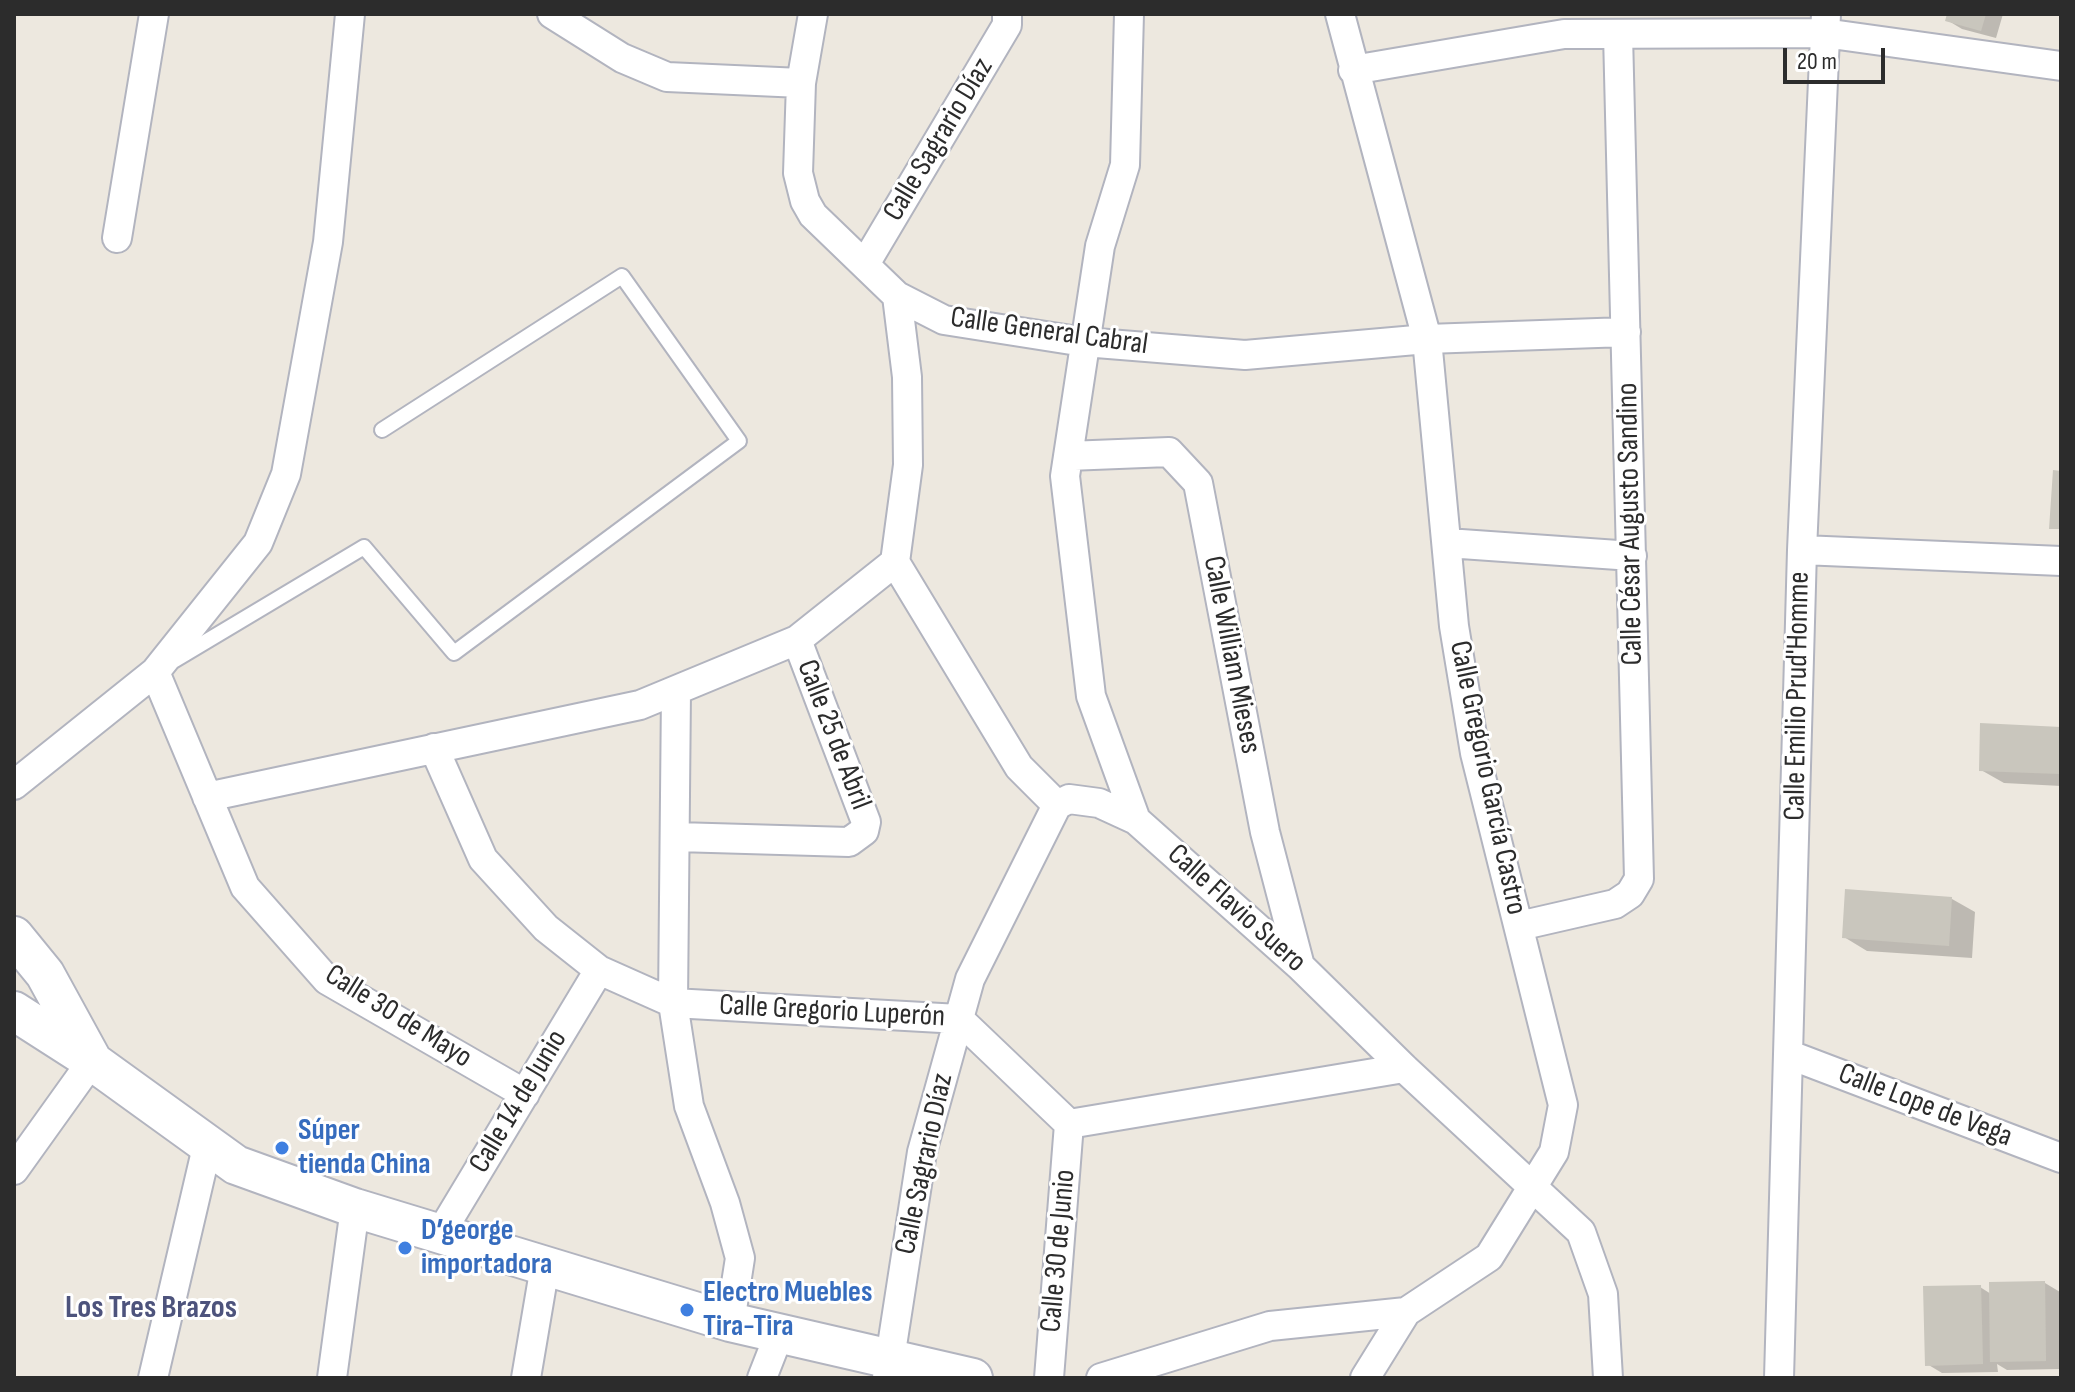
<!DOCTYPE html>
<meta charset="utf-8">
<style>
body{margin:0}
#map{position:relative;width:2075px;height:1392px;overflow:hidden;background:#ede8df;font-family:"Sofia Sans Condensed",sans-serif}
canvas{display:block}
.frame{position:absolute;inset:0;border:16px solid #2c2c2c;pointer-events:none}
.scale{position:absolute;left:1783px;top:48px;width:102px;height:36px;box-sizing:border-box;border:4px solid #2c2c2c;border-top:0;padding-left:10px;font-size:24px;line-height:28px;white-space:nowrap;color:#2c2c2c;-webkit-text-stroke:6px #fff;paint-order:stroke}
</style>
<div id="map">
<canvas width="2075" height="1392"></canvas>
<div class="frame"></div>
<div class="scale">20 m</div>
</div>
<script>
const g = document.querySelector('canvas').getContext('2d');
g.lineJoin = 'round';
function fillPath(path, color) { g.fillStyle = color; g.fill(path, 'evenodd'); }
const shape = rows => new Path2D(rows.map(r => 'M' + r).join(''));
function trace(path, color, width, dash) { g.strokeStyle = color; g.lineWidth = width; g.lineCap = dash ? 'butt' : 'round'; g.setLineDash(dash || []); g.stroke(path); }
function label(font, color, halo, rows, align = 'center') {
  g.font = font + ' "Sofia Sans Condensed",sans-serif'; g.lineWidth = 6; g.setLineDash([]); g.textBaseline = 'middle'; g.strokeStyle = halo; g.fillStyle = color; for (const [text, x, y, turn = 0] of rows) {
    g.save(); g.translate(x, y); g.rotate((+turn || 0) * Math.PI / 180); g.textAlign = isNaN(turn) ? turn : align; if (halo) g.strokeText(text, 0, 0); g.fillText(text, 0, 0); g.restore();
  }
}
fillPath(shape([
 [1949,14,2003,14,1996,38,1962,29,1947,20],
 [2061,729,2061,786,2004,783,1981,770],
 [1952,899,1975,912,1972,958,1867,951,1844,937],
 [2045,1283,2060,1292,2061,1369,2007,1370,1997,1364,1998,1372,1942,1373,1927,1364,1980,1287,1991,1294]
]), '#0003');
fillPath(shape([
 [1947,14,1986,14,1981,31,1945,21],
 [2053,470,2061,471,2061,529,2049,529],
 [1980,723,2061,727,2061,774,1979,771],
 [1845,889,1952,897,1949,946,1842,938],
 [2045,1281,2046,1361,1990,1362,1989,1282],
 [1981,1285,1983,1364,1925,1366,1923,1286]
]), '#c9c6bd');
const lane = shape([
 [175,660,364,547,454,653,739,441,622,276,382,430]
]);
const street = shape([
 [552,14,622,58,667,77,801,83,798,173,805,201,813,215,897,296,944,320,1084,342,1245,355,1427,339,1626,332],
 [1129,14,1125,165,1100,246,1065,476,1091,696,1136,820,1300,966,1404,1068,1581,1232,1603,1294,1608,1378],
 [1340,14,1427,339,1454,626,1475,753,1563,1105,1554,1152,1489,1257,1406,1312,1365,1378],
 [1353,70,1564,34,1824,33,2061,66],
 [801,83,813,14],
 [117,238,154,14],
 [865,264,1007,25,1007,14],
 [1068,456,1169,452,1198,483,1265,832,1300,966],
 [1447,543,1632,556],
 [1802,550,2061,561],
 [155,672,245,887,327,980,525,1094],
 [676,691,673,1003,689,1106,725,1203,740,1258,730,1322],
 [434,748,483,859,546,928,599,970,673,1003,959,1019,1069,1124,1404,1068],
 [14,785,155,672,258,543,286,474,328,242,350,14],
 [207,797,640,705,797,640,895,562,908,465,907,377,897,296],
 [1057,805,1069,799,1099,803,1136,820],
 [677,837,849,842,864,831,866,822,797,640],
 [1519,926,1615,904,1630,894,1639,879,1618,34],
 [1790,1055,2061,1158],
 [14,1170,92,1061],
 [440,1234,599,970],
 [153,1378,207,1147],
 [332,1378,355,1208],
 [526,1378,545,1266],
 [762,1378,780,1332],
 [887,1378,922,1152,970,979,1057,805,1019,767,895,562],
 [1049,1378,1069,1124],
 [1101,1378,1270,1326,1406,1312],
 [1779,1378,1802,550,1826,14]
]);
const secondary = shape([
 [14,936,45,974,91,1058],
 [14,1011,92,1061,236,1165,355,1208,730,1322,973,1378]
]);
trace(lane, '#b2b4bf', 18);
trace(street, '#b2b4bf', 32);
trace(secondary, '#b2b4bf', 42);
trace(lane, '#fff', 14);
trace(street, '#fff', 28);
trace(secondary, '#fff', 38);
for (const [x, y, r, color] of [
 [282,1148,8,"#3f7fe0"],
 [405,1248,8,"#3f7fe0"],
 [687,1310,8,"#3f7fe0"]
]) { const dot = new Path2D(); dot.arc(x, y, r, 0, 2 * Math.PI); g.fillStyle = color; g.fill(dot); trace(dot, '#fff', 3); }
label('30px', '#2c2c2c', '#fff', [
 ["Calle Sagrario Díaz",939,140,-59],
 ["Calle General Cabral",1049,332,8],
 ["Calle César Augusto Sandino",1631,524,-91],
 ["Calle William Mieses",1231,655,79],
 ["Calle Emilio Prud'Homme",1798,696,-89],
 ["Calle 25 de Abril",833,735,69],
 ["Calle Gregorio García Castro",1487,778,78],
 ["Calle Flavio Suero",1236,909,42],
 ["Calle Gregorio Luperón",832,1012,3],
 ["Calle 30 de Mayo",398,1017,32],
 ["Calle 14 de Junio",519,1102,-59],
 ["Calle Lope de Vega",1925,1106,21],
 ["Calle Sagrario Díaz",925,1164,-78],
 ["Calle 30 de Junio",1059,1251,-85]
]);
label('bold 30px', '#366cbe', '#fff', [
 ["Súper",298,1131],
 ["tienda China",298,1165],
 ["D’george",421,1231],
 ["importadora",421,1265],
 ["Electro Muebles",703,1293],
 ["Tira-Tira",703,1327]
], 'left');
label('bold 32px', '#4d537c', '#fff', [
 ["Los Tres Brazos",151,1309]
]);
</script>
